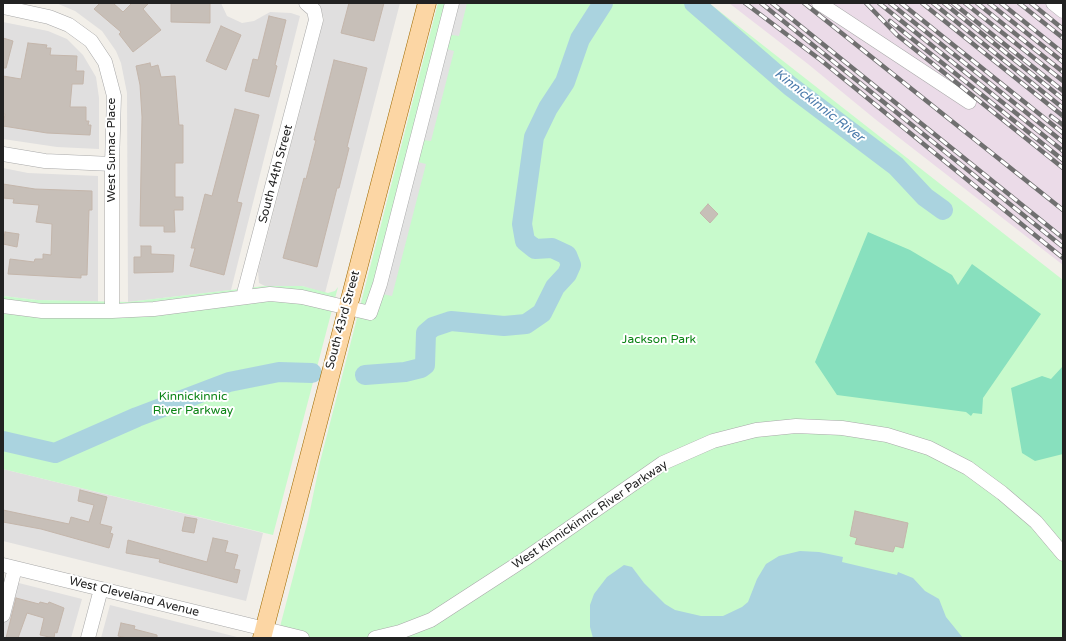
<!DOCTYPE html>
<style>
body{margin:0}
#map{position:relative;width:1066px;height:641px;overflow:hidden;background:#f2efe9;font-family:"Varela Round",sans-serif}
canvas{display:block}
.frame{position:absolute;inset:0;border:4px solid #222;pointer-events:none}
</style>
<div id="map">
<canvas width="1066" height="641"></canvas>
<div class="frame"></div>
</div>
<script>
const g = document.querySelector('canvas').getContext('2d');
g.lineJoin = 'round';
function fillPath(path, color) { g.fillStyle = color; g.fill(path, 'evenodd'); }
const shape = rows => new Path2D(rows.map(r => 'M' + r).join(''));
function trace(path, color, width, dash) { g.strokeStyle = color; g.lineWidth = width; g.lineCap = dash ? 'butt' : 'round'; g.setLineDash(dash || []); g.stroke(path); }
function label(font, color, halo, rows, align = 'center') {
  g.font = font + ' "Varela Round",sans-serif'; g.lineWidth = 4; g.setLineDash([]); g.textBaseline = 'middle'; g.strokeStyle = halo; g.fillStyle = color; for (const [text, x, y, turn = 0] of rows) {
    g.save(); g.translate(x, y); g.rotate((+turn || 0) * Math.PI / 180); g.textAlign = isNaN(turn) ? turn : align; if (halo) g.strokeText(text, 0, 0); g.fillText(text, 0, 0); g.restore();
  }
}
fillPath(shape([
 [56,3,221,3,227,16,242,23,254,21,270,12,291,13,300,16,231,290,128,302,127,93,121,63,116,51,102,31,75,11],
 [319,3,400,3,325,293,302,286,265,286,259,283,258,271,324,19],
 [3,22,48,31,67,39,83,55,96,77,99,98,99,149,57,147,3,139],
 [3,168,28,173,98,176,98,302,37,300,3,296],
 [3,469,263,533,246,601,3,541],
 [3,579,82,599,71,638,3,638],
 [110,605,237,637,101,638]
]), '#e0dfdf');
fillPath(shape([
 [729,3,1063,3,1063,265,875,119,808,64]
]), '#ebdbe8');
fillPath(shape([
 [438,3,709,3,1063,280,1063,638,277,638,308,520,320,462],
 [265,286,302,286,328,293,335,291,338,287,273,535,3,469,3,296,37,300,128,302]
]), '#c8facc');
fillPath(shape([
 [868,232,910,250,952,275,958,285,972,264,1041,314,983,398,982,414,973,413,971,416,966,412,837,395,815,362],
 [1063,366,1063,454,1035,461,1022,453,1011,388,1042,376,1051,379]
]), '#88e0be');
fillPath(shape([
 [446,3,467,3,459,36,452,35,447,38,447,49,454,51,431,141,423,140,418,162,426,164,392,296,382,294,373,320,364,319]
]), '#e2e2e2');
fillPath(shape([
 [800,551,819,552,843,557,842,562,897,575,898,572,913,578,925,591,939,599,946,617,963,638,593,638,590,627,590,605,594,594,607,577,624,565,632,567,644,583,665,604,675,610,701,616,723,616,742,607,748,602,757,579,766,564,779,556]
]), '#aad3df');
trace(shape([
 [694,3,790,86,896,166,925,197,943,210],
 [365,375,405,372,421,368,425,365,426,333,433,327,451,321,504,326,526,324,542,313,555,287,567,274,571,265,567,255,552,248,535,249,525,241,522,224,534,137,548,108,565,82,580,39,603,3],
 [3,441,55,453,137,417,229,382,279,372,312,373]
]), '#aad3df', 20);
const building = shape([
 [100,3,113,3,123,12,132,3,149,3,143,9,161,30,133,52,119,34,121,32,94,9,100,3],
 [171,3,210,3,210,23,171,22,171,3],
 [349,3,384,3,374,41,341,33,349,3],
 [269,16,286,20,275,65,277,66,269,97,245,91,253,59,258,60,269,16],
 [221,26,241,35,226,70,206,61,221,26],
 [3,38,13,41,6,68,3,68,3,38],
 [28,43,47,45,46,48,51,48,50,55,77,56,76,71,84,71,83,84,72,84,70,107,86,107,86,121,89,121,88,125,91,125,90,135,47,133,3,126,5,114,3,114,3,76,21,79,28,43],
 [334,60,367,68,347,147,349,148,339,188,337,188,317,267,283,258,304,178,306,179,316,140,314,140,334,60],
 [150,63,151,67,158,65,161,77,175,76,179,125,183,125,183,163,175,163,175,197,183,197,183,210,174,210,175,232,164,232,164,226,140,226,142,117,140,85,136,66,150,63],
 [235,109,259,115,237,202,242,203,224,275,190,266,195,248,191,248,205,194,212,196,235,109],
 [3,184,35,189,92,191,92,210,89,210,87,275,81,275,81,278,8,274,10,259,34,262,35,259,43,259,43,254,51,255,52,224,36,222,39,205,13,203,14,199,3,198,3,184],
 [708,204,718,214,710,223,700,213,708,204],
 [5,232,19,234,17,247,3,244,5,232],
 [141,246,151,246,151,254,174,255,173,272,134,273,134,257,141,257,141,246],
 [80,490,107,497,100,524,112,527,110,533,113,534,109,548,41,529,3,522,3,510,69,524,71,517,89,522,94,505,78,501,80,490],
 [855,511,908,523,903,548,895,546,893,552,855,544,857,538,850,536,855,511],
 [185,517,197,519,194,533,182,531,185,517],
 [213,538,228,541,225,552,238,555,234,569,240,570,237,583,159,562,160,559,126,553,128,540,207,562,213,538],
 [16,598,39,604,40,602,48,604,49,602,64,608,57,633,55,632,54,638,40,635,44,618,27,613,18,638,6,638,16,598],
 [121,623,135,626,134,629,157,635,157,638,127,638,118,636,121,623]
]);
fillPath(building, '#c7bfb8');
trace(building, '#c4b6ab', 1);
const minor = shape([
 [819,3,969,102],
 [1053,3,1063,11],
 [3,7,49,17,69,25,91,41,105,62,114,96,112,164,112,311],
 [3,154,45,161,112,164],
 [243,297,316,20,314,10,306,3],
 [3,306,42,311,112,311,154,309,270,294,302,297,370,313,380,284,452,3],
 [3,565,302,638],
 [3,615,15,568],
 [88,638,101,589],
 [375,638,400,632,431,620,525,559,663,463,713,441,756,430,796,426,842,428,887,435,929,448,968,468,1002,493,1036,522,1063,554]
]);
const major = shape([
 [262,638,427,3]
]);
trace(minor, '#a9a9a9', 15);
trace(major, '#a06b00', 19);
trace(minor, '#fff', 14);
trace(major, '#fcd6a4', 18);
const rail = shape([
 [745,3,822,61,1063,258],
 [761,3,1063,247],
 [772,3,1063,238],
 [804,3,1063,210],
 [866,3,897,35,1063,168],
 [879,3,1063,151],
 [890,3,1063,142],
 [901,3,1063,133],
 [922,3,1063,116],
 [933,3,1063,108],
 [944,3,1063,99],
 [953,3,1063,91],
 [965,3,1063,81],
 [977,3,1063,72],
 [989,3,1063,62],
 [1001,3,1063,53],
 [1019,3,1063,38],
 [1031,3,1063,29],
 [890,21,1063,160],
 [1051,116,1063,125]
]);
trace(rail, '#707070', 4.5);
trace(rail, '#fff', 3, [9]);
label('12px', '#222', '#fff', [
 ["West Sumac Place",112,150,-90],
 ["South 44th Street",276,174,-75],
 ["South 43rd Street",343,320,-75],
 ["West Kinnickinnic River Parkway",590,515,-34],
 ["West Cleveland Avenue",134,597,14]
]);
label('12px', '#0c8416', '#fff', [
 ["Jackson Park",659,340],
 ["Kinnickinnic",193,397],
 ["River Parkway",193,411]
]);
label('italic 13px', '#4a7aab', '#fff', [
 ["Kinnickinnic River",819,106,38]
]);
</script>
